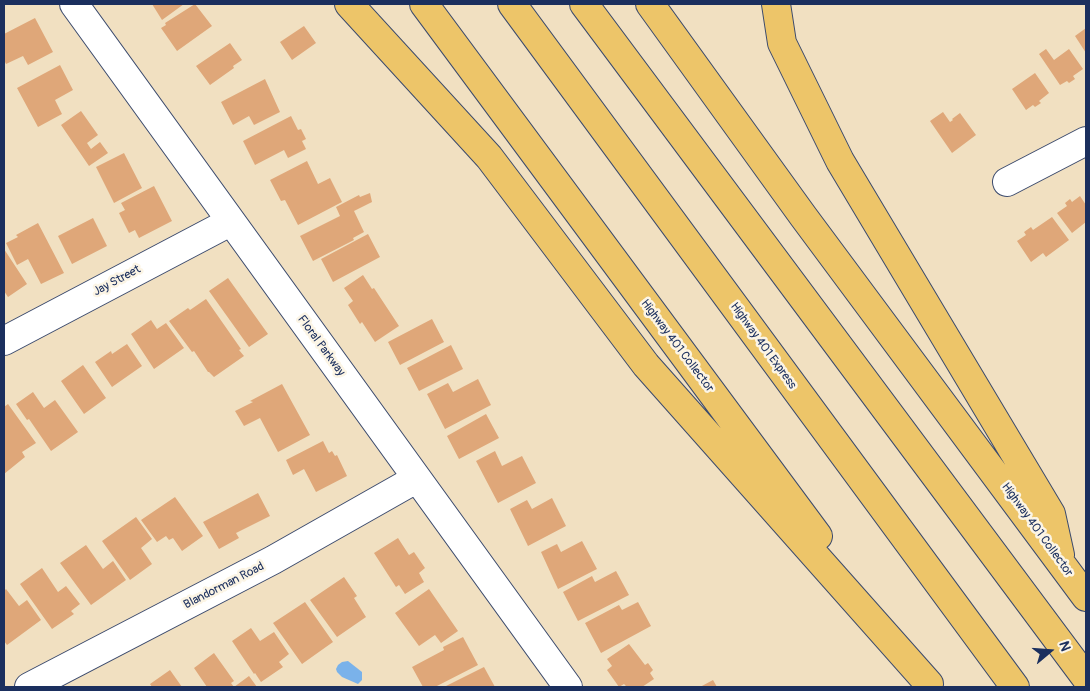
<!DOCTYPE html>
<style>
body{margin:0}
#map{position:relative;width:1090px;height:691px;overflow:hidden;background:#f1e0c1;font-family:Pangolin,sans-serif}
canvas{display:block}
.frame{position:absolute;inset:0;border:5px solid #1b2f5e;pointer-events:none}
.north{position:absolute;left:1025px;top:626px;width:50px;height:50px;-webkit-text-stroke:4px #fcf5e5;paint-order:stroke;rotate:72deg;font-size:14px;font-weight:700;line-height:20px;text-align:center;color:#1b2f5e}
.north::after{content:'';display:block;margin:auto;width:18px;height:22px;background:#1b2f5e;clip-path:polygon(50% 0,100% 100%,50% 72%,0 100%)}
</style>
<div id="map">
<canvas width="1090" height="691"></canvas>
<div class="frame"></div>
<div class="north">N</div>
</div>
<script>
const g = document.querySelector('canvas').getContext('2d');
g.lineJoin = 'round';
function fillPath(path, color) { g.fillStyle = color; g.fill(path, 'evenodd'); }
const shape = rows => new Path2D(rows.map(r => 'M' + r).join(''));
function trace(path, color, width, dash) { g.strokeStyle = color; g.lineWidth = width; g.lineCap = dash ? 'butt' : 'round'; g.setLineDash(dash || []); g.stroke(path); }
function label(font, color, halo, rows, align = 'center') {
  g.font = font + ' Pangolin,sans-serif'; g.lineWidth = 5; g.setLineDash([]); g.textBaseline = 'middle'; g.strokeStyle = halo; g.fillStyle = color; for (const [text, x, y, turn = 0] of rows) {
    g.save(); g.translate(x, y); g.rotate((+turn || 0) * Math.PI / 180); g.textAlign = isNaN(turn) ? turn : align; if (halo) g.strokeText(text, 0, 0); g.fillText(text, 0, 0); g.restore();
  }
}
fillPath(shape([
 [348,661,362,672,362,680,358,684,342,677,337,672,336,669,338,665,342,662]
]), '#7ab2ea');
fillPath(shape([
 [152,4,184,4,162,20],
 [195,4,212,26,177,51,161,28,166,25,165,23],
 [35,18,53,52,28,65,23,56,6,64,4,60,4,34],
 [304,26,316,43,292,60,280,42],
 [1086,28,1086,53,1075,36],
 [230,43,242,60,233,66,234,68,210,85,196,66],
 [1046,49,1054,60,1069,49,1083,69,1073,76,1075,79,1069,83,1067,81,1060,85,1039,54],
 [60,65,73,90,55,100,62,114,38,127,17,88],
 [1035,73,1049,93,1039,101,1041,103,1035,107,1033,105,1026,110,1012,89],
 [265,79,280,112,254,125,249,116,233,125,221,102],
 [81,111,98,135,87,143,91,149,100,142,108,153,89,166,61,125],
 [943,112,950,122,953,120,952,119,960,113,976,135,952,153,930,121],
 [291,116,298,130,301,129,306,139,302,141,306,149,288,158,284,150,255,165,243,141],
 [124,153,142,188,114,203,96,167],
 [307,161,318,184,330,178,342,202,298,225,285,200,281,201,270,180],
 [154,186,172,221,139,238,135,230,129,233,119,213,125,210,121,203],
 [370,193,372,202,354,211,364,232,353,238,354,240,313,261,300,236,340,216,336,207,359,195,360,197],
 [1080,196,1086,205,1086,222,1072,233,1057,213,1067,206,1065,203,1070,199,1072,202],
 [1052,217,1069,240,1046,257,1043,253,1031,262,1017,241,1026,235,1024,232,1031,227,1033,230],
 [93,218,107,246,72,264,58,236],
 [38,223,64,273,41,284,28,259,17,265,6,243,18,237,16,235],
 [368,234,380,257,333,282,321,259],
 [4,249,27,284,8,297,4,291],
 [363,275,372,289,374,288,399,326,375,342,362,322,360,324,348,305,353,301,344,288],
 [228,278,268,334,249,347,209,291],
 [206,299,241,349,239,350,244,356,214,377,209,372,208,372,194,351,192,352,169,321,188,308,190,310],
 [432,319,444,342,400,365,388,342],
 [151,320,157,329,166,323,184,348,154,369,131,334],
 [127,344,142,366,112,387,95,362,111,351,112,354],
 [451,345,463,369,419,391,407,368],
 [83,365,106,398,84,414,61,381],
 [478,379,491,405,445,429,427,394,448,383,453,392],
 [282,384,310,435,278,452,260,418,244,426,235,411,253,402,250,401],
 [33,392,44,408,55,400,78,432,51,451,29,419,27,420,16,404],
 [8,404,36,443,22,452,25,457,4,474,4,407],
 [486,414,499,438,459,459,447,436],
 [323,441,329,453,332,451,335,456,337,455,347,476,316,492,304,469,293,475,286,460],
 [495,451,502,466,522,456,536,483,498,503,476,461],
 [258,493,270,516,236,533,239,538,219,549,203,522],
 [175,497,203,536,182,551,173,538,169,540,166,536,157,542,141,520],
 [552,498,566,526,528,546,510,509,527,500,532,509],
 [136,517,152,539,141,548,152,564,130,580,102,541],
 [398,538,409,555,414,552,425,568,419,573,424,582,405,594,399,585,396,587,374,553],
 [582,541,597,569,558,589,541,552,557,544,561,552],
 [86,545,103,569,113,561,126,580,91,605,60,563],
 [42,568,58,592,66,586,80,604,71,611,74,614,52,629,20,584],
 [616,571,629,595,578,621,563,592,592,576,595,582],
 [344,577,357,596,354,598,366,617,337,637,310,600],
 [6,589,19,606,27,600,41,620,7,645,4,641,4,591],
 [429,589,458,631,441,643,435,635,419,646,395,613],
 [305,602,333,642,302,664,273,623],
 [638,602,651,626,601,653,585,623,619,605,622,610],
 [251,628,260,641,274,632,289,654,279,662,283,667,261,682,255,673,254,674,232,641],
 [463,637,478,665,435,687,423,687,412,667,444,650,443,647],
 [629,644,645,665,648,663,653,670,650,673,654,679,642,687,627,687,624,684,619,687,607,670,612,666,607,659],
 [214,653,234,681,231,683,234,687,249,676,257,687,207,687,194,668],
 [484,667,495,687,444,687],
 [170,670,182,687,152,687,150,684],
 [713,680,717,687,700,687]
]), '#dfa779');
const minor = shape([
 [74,4,568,687],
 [1007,182,1086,141],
 [4,341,230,222],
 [29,687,273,560,416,479]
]);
const highway = shape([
 [349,4,489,157,646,365,929,684],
 [424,4,818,536],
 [512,4,1015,687],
 [584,4,1086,678],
 [650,4,803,216,1086,597],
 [776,4,782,43,840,161,1051,514,1060,555]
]);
trace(minor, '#3b4a6d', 30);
trace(highway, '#3b4a6d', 30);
trace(minor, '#fff', 28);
trace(highway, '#edc569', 28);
label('12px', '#1b2f5e', '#fcf5e5', [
 ["Jay Street",117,281,-28],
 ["Floral Parkway",321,346,54],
 ["Highway 401 Collector",677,346,53],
 ["Highway 401 Express",763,346,54],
 ["Highway 401 Collector",1037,530,54],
 ["Blandorman Road",224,586,-27]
]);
</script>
